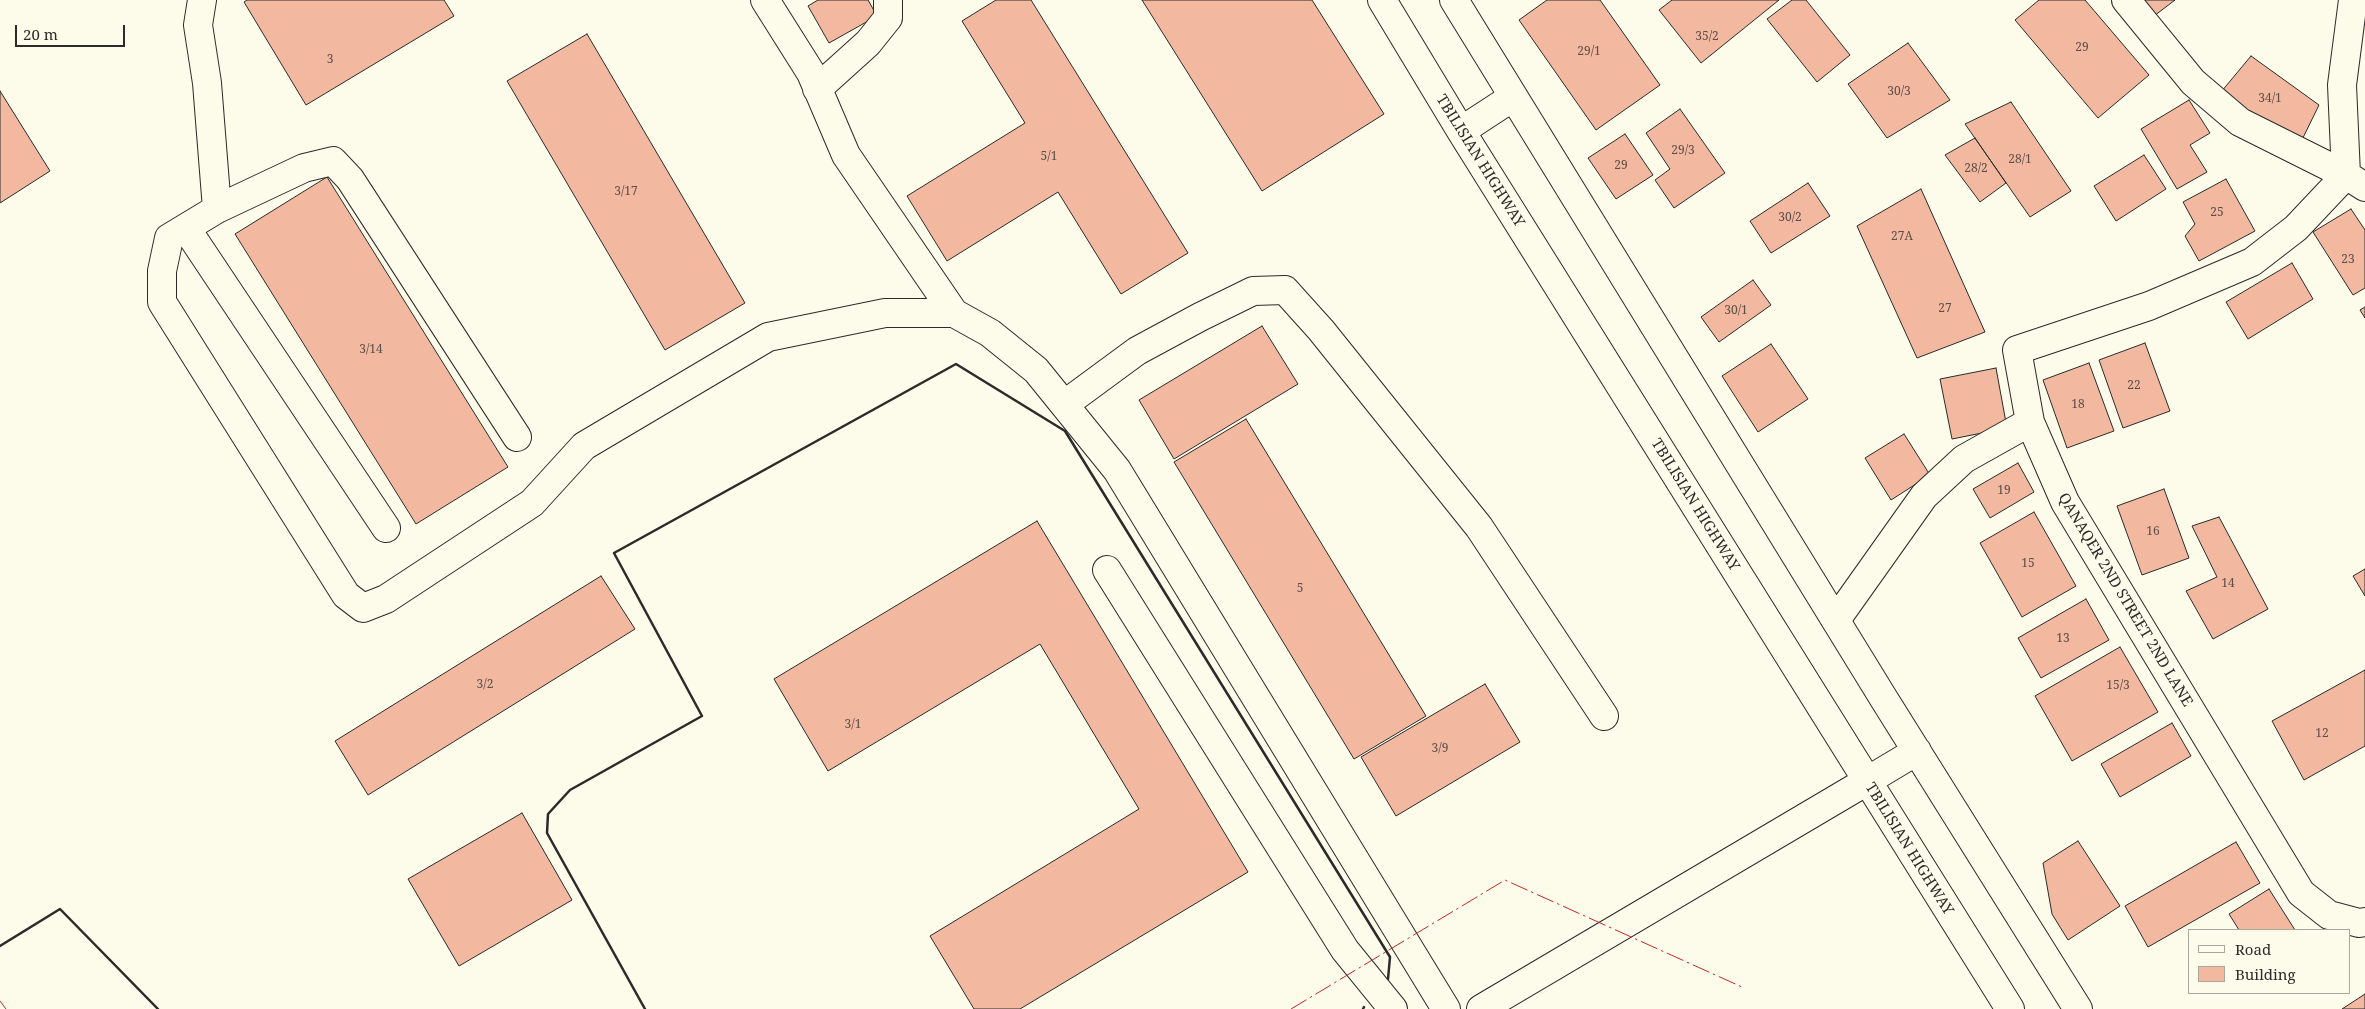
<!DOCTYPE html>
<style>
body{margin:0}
#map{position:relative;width:2365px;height:1009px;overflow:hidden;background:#fdfbea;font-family:"Noto Serif",serif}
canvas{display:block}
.legend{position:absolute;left:2188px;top:929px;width:162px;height:65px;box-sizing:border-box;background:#fdfbea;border:1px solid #a9a89e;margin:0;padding:6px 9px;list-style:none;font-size:15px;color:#2b2b2b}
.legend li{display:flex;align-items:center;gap:10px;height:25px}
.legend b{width:25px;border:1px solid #a9a89e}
.scale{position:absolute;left:15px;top:25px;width:110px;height:22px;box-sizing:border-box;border:2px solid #2b2b2b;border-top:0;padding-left:6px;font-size:15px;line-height:18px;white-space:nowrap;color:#2b2b2b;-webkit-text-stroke:4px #fdfbea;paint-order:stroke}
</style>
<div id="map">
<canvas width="2365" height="1009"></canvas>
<ul class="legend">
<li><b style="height:6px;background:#fdfbea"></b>Road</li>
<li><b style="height:14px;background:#f2b8a0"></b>Building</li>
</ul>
<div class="scale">20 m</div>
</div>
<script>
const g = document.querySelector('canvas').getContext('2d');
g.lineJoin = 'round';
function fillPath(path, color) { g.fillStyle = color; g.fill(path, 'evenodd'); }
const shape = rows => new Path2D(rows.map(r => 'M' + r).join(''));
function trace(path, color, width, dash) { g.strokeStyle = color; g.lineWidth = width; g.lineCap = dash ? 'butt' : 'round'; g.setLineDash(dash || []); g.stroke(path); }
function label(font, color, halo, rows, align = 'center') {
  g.font = font + ' "Noto Serif",serif'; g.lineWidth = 4; g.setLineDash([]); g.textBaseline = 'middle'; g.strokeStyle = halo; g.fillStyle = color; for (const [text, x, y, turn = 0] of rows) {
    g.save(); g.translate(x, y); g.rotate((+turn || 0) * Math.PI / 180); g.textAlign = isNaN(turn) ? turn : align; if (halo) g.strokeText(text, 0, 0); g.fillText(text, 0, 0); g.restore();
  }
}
const building = shape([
 [247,0,444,0,454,16,306,105,244,2,247,0],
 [818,0,868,0,877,16,829,43,808,6,818,0],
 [996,0,1031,0,1188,253,1121,294,1058,192,947,261,907,196,1025,123,962,21,996,0],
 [1142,0,1312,0,1384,114,1262,191,1142,0],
 [1547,0,1600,0,1660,85,1596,130,1519,20,1547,0],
 [1672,0,1779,0,1701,63,1659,10,1672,0],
 [1792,0,1806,0,1850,55,1817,82,1767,19,1792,0],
 [2039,0,2085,0,2149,75,2098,118,2015,20,2039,0],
 [2141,0,2175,0,2154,16,2141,0],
 [587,34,745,303,665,350,507,81,587,34],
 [1908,43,1950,100,1887,138,1848,84,1908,43],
 [2251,56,2319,105,2298,148,2221,92,2251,56],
 [0,91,50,171,0,203,0,91],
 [2189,100,2210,133,2190,145,2207,172,2177,189,2141,129,2189,100],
 [2011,102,2071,191,2030,217,1965,124,2011,102],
 [1680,109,1725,173,1674,208,1655,180,1670,169,1646,133,1680,109],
 [1625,134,1653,175,1616,199,1588,158,1625,134],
 [1975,138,2006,183,1980,202,1945,155,1975,138],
 [2144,155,2166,189,2116,221,2094,186,2144,155],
 [327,177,508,467,416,524,235,234,327,177],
 [2226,179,2255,231,2199,261,2185,236,2195,224,2183,202,2226,179],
 [1808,183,1830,216,1771,253,1750,221,1808,183],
 [1921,189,1985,332,1917,358,1857,226,1921,189],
 [2351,209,2365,230,2365,288,2353,295,2313,232,2351,209],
 [2292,263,2313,299,2248,339,2226,302,2292,263],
 [1753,280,1771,305,1719,342,1701,317,1753,280],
 [2365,307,2365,318,2360,310,2365,307],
 [1262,326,1298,384,1174,459,1139,400,1262,326],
 [2145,343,2170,411,2123,428,2099,360,2145,343],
 [1771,344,1808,399,1758,432,1722,376,1771,344],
 [2089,363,2114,431,2067,448,2043,380,2089,363],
 [1996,368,2007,428,1952,439,1940,379,1996,368],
 [1246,419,1426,716,1354,759,1174,462,1246,419],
 [1904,434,1930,475,1891,500,1865,458,1904,434],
 [2018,463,2034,492,1990,518,1973,489,2018,463],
 [2164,489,2189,558,2142,575,2117,506,2164,489],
 [2034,512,2076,586,2022,617,1980,543,2034,512],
 [2219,517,2268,609,2213,639,2186,591,2217,577,2192,526,2219,517],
 [1037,521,1248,872,1020,1009,974,1009,930,936,1139,809,1040,644,828,771,774,679,1037,521],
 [2365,569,2365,596,2353,576,2365,569],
 [601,576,635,629,368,795,335,741,601,576],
 [2086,599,2109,640,2041,678,2018,638,2086,599],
 [2120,647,2158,712,2072,761,2035,696,2120,647],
 [2365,670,2365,746,2304,780,2272,721,2365,670],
 [1485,684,1520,742,1396,816,1361,757,1485,684],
 [2172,723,2191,756,2120,797,2101,764,2172,723],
 [522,813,572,900,459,966,408,879,522,813],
 [2078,841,2120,906,2068,940,2052,914,2043,863,2078,841],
 [2236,842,2260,883,2148,947,2125,906,2236,842],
 [2269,889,2295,930,2239,930,2229,914,2269,889],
 [2365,994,2365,1009,2342,1009,2365,994]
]);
fillPath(building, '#f2b8a0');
trace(building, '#2b2b2b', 1);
const minor = shape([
 [202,0,198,25,207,83,217,209],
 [765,0,811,73,846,155,954,313],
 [2126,0,2193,82,2240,122,2346,175,2365,187],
 [817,89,868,43,888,18,888,0],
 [2346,175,2296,228,2252,262,2149,306,2017,350,2030,422,2065,502,2301,893,2329,915,2359,923,2365,922],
 [2346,175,2342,85,2353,0],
 [186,228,386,528],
 [1065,404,1137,351,1200,317,1253,291,1285,290,1321,330,1479,527,1604,716],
 [517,437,350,179,333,161,304,168,217,209,169,238,162,271,162,302,346,595,363,608,386,599,532,503,584,446,768,337,885,313,954,313,990,333,1036,370,1117,470,1446,1009],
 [1107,570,1345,950,1393,1009],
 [1836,620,1924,496,1964,459,2030,422],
 [1481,1009,1867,781]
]);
const major = shape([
 [1382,0,1461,131,2010,1009],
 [1454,0,1884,699,2078,1009],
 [1461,131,1513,97],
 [1867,781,1917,751]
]);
trace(minor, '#2b2b2b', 30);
trace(major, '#2b2b2b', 30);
trace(minor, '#fdfbea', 28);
trace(major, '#fdfbea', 28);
trace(shape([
 [0,946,60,909,158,1009],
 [645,1009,547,833,548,814,570,790,702,716,614,553,956,364,1065,431,1390,957,1388,979],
 [1363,1009,1364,1007]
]), '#2b2b2b', 2.5);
trace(shape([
 [0,1001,6,1009],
 [1291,1009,1505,880,1742,987]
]), '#c62828', 1, [18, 4, 2.5, 4]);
label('12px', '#5d4e48', null, [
 ["35/2",1707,37],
 ["29",2082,48],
 ["29/1",1589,52],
 ["3",330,60],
 ["30/3",1899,92],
 ["34/1",2270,99],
 ["29/3",1683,151],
 ["5/1",1049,157],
 ["28/1",2020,160],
 ["29",1621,166],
 ["28/2",1976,169],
 ["3/17",626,192],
 ["25",2217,213],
 ["30/2",1790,218],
 ["27A",1902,237],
 ["23",2348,260],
 ["27",1945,309],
 ["30/1",1736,311],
 ["3/14",371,350],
 ["22",2134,386],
 ["18",2078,405],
 ["19",2004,491],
 ["16",2153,532],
 ["15",2028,564],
 ["14",2228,584],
 ["5",1300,589],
 ["13",2063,639],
 ["3/2",485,685],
 ["15/3",2118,686],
 ["3/1",853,725],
 ["12",2322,734],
 ["3/9",1440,749]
]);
label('15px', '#2b2b2b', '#fdfbea', [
 ["TBILISIAN HIGHWAY",1480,161,58],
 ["TBILISIAN HIGHWAY",1695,505,58],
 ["QANAQER 2ND STREET 2ND LANE",2125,600,59],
 ["TBILISIAN HIGHWAY",1909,849,58]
]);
</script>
